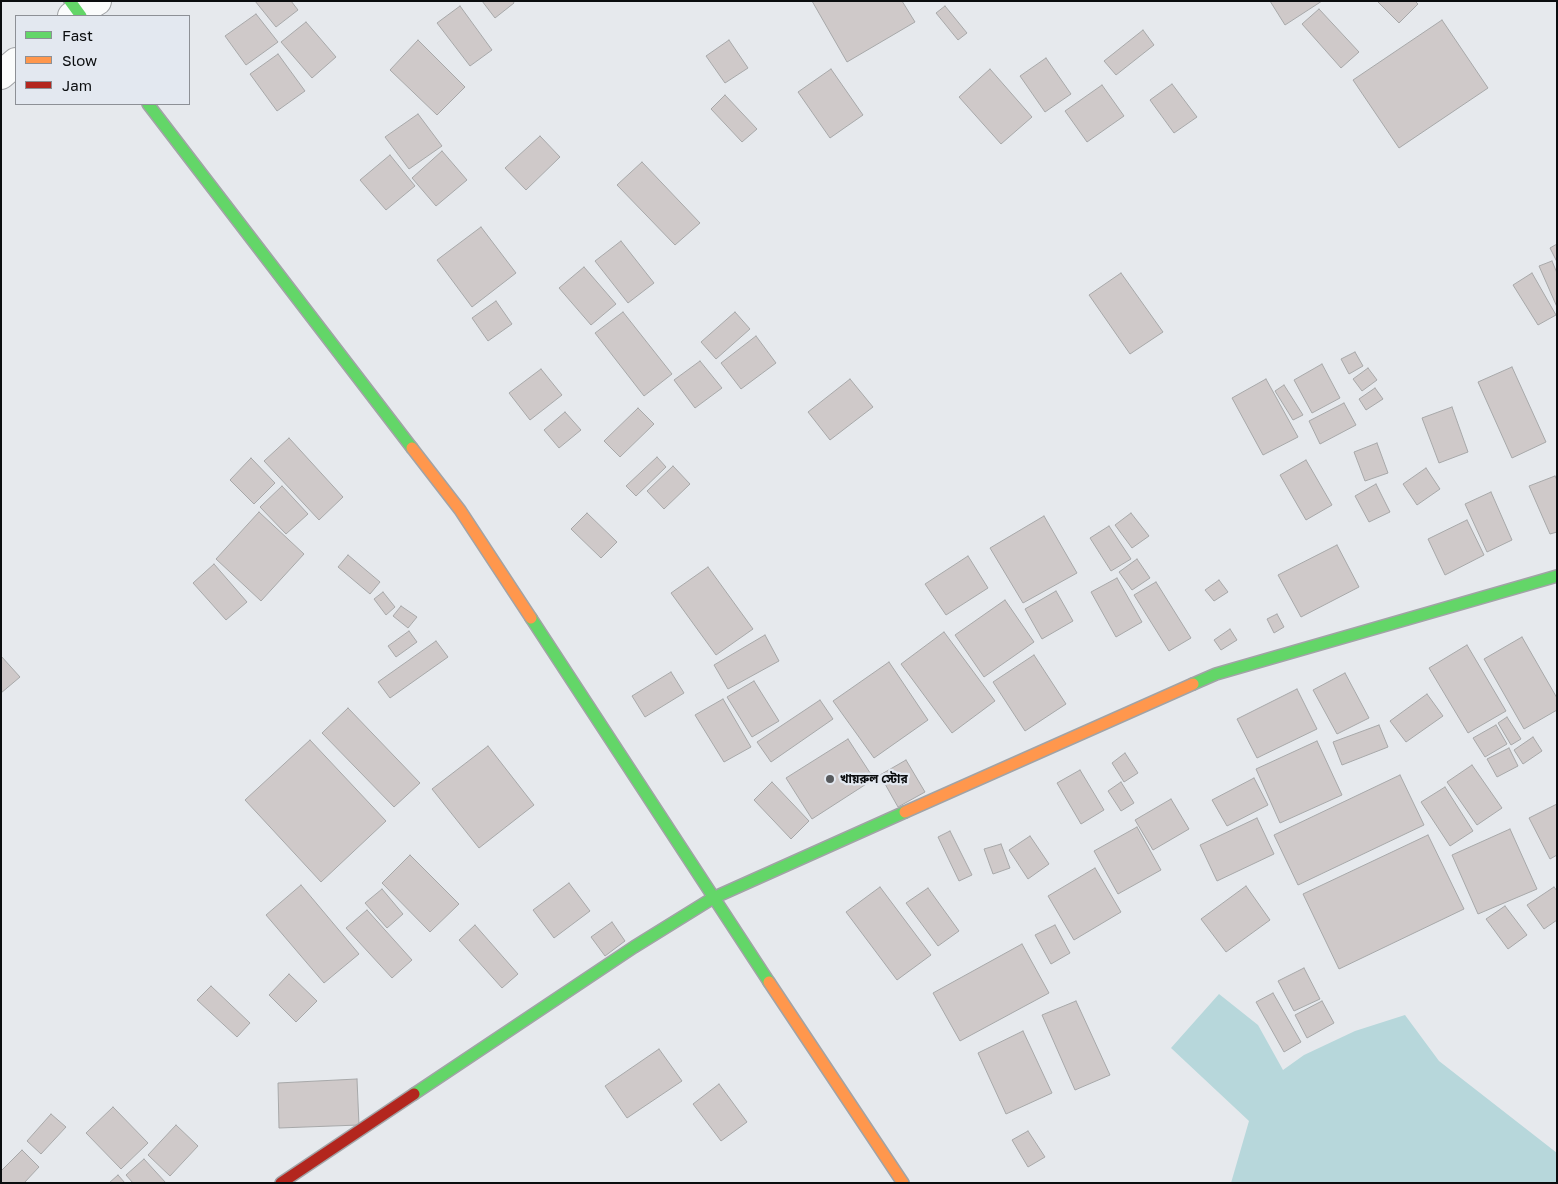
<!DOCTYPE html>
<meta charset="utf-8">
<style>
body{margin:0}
#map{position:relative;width:1558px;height:1184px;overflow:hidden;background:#e6e9ed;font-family:"Golos Text",sans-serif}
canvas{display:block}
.frame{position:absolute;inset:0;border:2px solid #0b0d0f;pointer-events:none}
.legend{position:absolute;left:15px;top:15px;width:175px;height:90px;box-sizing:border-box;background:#e3e8f0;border:1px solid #8d9096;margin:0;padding:6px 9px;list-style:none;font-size:15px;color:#0b0d0f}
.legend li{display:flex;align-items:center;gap:10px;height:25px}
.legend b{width:25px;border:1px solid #8d9096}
</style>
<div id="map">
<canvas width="1558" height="1184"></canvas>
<div class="frame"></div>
<ul class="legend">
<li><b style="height:6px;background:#63d668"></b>Fast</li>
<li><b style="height:6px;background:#ff974d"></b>Slow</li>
<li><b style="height:6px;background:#b3261e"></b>Jam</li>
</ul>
</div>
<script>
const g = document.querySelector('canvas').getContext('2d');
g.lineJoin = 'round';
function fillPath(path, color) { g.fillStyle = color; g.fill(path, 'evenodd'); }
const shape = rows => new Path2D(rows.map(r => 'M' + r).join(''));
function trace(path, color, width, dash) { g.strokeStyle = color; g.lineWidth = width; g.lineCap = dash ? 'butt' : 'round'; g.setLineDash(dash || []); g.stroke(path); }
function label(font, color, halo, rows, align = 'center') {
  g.font = font + ' "Golos Text","Noto Sans Bengali",sans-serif'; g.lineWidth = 4.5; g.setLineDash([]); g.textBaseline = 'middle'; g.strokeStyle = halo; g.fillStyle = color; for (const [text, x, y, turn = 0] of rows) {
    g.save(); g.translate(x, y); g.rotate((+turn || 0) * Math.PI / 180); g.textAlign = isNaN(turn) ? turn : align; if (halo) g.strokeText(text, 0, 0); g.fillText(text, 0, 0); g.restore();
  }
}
fillPath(shape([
 [1219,994,1258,1025,1283,1070,1304,1055,1355,1031,1405,1015,1439,1061,1557,1153,1557,1183,1231,1183,1249,1121,1171,1048]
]), '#b7d7db');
const building = shape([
 [255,1,291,1,298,10,276,27,255,1],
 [482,1,513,1,514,3,495,18,482,1],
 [812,1,902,1,915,22,847,62,812,1],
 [1270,1,1322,1,1285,25,1270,1],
 [1377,1,1415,1,1418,4,1399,23,1377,1],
 [460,6,492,50,470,66,437,23,460,6],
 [945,6,967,33,958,40,936,13,945,6],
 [1319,9,1359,52,1341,68,1302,24,1319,9],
 [256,14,278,42,246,65,225,36,256,14],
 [1442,20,1488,88,1399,148,1353,80,1442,20],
 [306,22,336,57,312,78,281,42,306,22],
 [1143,30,1154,45,1116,75,1104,61,1143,30],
 [418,40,465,87,437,115,390,70,418,40],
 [729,40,748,68,725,83,706,56,729,40],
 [278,54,305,91,277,111,250,74,278,54],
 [1046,58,1071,94,1045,112,1020,76,1046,58],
 [831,69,863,115,830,138,798,92,831,69],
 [990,69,1032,117,1001,144,959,97,990,69],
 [1172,84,1197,117,1174,133,1150,100,1172,84],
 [1102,85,1124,116,1087,142,1065,111,1102,85],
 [725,95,757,129,742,142,711,109,725,95],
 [418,114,442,146,409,169,385,137,418,114],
 [540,136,560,157,526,190,505,168,540,136],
 [442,151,467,180,436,206,412,178,442,151],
 [390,155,415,186,386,210,360,180,390,155],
 [642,162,700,223,675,245,617,185,642,162],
 [481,227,516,273,472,307,437,260,481,227],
 [621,241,654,283,628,303,595,261,621,241],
 [1557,244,1557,262,1550,248,1557,244],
 [1552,261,1557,273,1557,307,1539,266,1552,261],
 [584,267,616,304,591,325,559,288,584,267],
 [1121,273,1163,332,1130,354,1089,295,1121,273],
 [1532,273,1556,315,1538,325,1513,285,1532,273],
 [496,301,512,324,488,341,472,318,496,301],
 [623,312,672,374,644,396,595,333,623,312],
 [735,312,750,329,716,359,701,342,735,312],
 [756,336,776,363,741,389,721,363,756,336],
 [1355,352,1363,366,1349,374,1341,359,1355,352],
 [700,361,722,388,695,408,674,380,700,361],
 [1322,364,1340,398,1312,413,1294,380,1322,364],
 [1512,367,1546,442,1512,458,1478,382,1512,367],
 [1368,368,1377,380,1362,391,1353,379,1368,368],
 [541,369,562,395,530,420,509,393,541,369],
 [850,379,873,407,830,440,808,412,850,379],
 [1266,379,1298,437,1263,455,1232,398,1266,379],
 [1284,385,1303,415,1293,420,1275,391,1284,385],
 [1375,388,1383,399,1366,410,1359,399,1375,388],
 [1344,403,1356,425,1320,444,1309,421,1344,403],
 [1452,407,1468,452,1439,463,1422,418,1452,407],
 [638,408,654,424,620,457,604,441,638,408],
 [565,412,581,430,559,448,544,430,565,412],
 [289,438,343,497,319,520,264,461,289,438],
 [1377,443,1388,473,1365,481,1354,452,1377,443],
 [657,457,666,467,636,496,626,486,657,457],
 [251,458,275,483,254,504,230,480,251,458],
 [1306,460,1332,505,1306,520,1280,475,1306,460],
 [673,466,690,484,664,509,647,491,673,466],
 [1426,468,1440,489,1417,505,1403,484,1426,468],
 [1555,476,1557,480,1557,532,1550,534,1529,486,1555,476],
 [1376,484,1390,512,1369,522,1355,496,1376,484],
 [282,486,308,514,286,534,260,507,282,486],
 [1491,492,1512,540,1487,552,1465,504,1491,492],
 [259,512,304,554,261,601,216,559,259,512],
 [587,513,617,542,601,558,571,529,587,513],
 [1131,513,1149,536,1132,548,1115,525,1131,513],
 [1044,516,1077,573,1023,603,990,548,1044,516],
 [1467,520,1484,555,1445,575,1428,539,1467,520],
 [1109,526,1131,559,1111,571,1090,538,1109,526],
 [1337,545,1359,587,1301,617,1278,575,1337,545],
 [348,555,380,582,370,594,338,567,348,555],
 [968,556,988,588,946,615,925,584,968,556],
 [1137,559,1150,578,1132,590,1119,572,1137,559],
 [214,564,247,602,226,620,193,583,214,564],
 [708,567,753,629,716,655,671,593,708,567],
 [1117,578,1142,622,1116,637,1091,592,1117,578],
 [1219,580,1228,592,1214,601,1205,590,1219,580],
 [1156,582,1191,638,1169,651,1134,595,1156,582],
 [1056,591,1073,621,1042,639,1025,609,1056,591],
 [383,592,395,607,386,615,374,599,383,592],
 [1005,600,1034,642,984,677,955,635,1005,600],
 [401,606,417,617,408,628,393,616,401,606],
 [1277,614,1284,627,1274,633,1267,619,1277,614],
 [1230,629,1237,640,1221,650,1214,640,1230,629],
 [409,631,417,642,396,657,388,646,409,631],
 [944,632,995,701,952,733,901,664,944,632],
 [765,635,779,661,728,689,714,665,765,635],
 [1522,637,1557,698,1557,710,1524,729,1484,659,1522,637],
 [436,641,448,657,390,698,378,682,436,641],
 [1467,645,1506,711,1468,733,1429,668,1467,645],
 [1034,655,1066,704,1025,731,993,682,1034,655],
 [1,656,20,677,1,693,1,656],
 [889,662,928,720,874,758,833,701,889,662],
 [671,672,684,693,645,717,632,696,671,672],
 [1345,673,1369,718,1337,734,1313,690,1345,673],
 [754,681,779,721,752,737,727,697,754,681],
 [1297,689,1317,729,1257,758,1237,719,1297,689],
 [1427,694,1443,716,1406,742,1390,721,1427,694],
 [723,699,751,747,724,762,695,715,723,699],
 [820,700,833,719,771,762,757,742,820,700],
 [348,708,420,783,394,807,322,733,348,708],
 [1507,717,1521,739,1511,745,1498,723,1507,717],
 [1379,725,1388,747,1342,765,1333,742,1379,725],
 [1496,725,1507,744,1485,757,1473,738,1496,725],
 [1533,737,1542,751,1523,764,1514,750,1533,737],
 [848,739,874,779,812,819,786,778,848,739],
 [310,740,386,821,321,882,245,800,310,740],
 [1317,741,1342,795,1280,823,1256,769,1317,741],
 [488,746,534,805,479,848,432,789,488,746],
 [1509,748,1518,766,1497,777,1487,759,1509,748],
 [1125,753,1138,773,1124,782,1112,763,1125,753],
 [906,760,925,792,898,807,880,775,906,760],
 [1472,765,1502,808,1477,825,1447,782,1472,765],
 [1080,770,1104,810,1081,824,1057,783,1080,770],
 [1400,775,1424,825,1298,885,1274,835,1400,775],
 [1254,778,1268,805,1227,826,1212,800,1254,778],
 [772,782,809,821,791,839,754,800,772,782],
 [1121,782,1134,803,1121,811,1108,791,1121,782],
 [1445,787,1473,831,1450,846,1421,802,1445,787],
 [1171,799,1189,829,1153,850,1135,820,1171,799],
 [1557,804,1557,855,1550,859,1529,818,1557,804],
 [1257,818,1274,854,1217,881,1200,845,1257,818],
 [1137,827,1161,870,1118,894,1094,851,1137,827],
 [1510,829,1537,889,1478,914,1452,855,1510,829],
 [950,831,972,875,959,881,938,837,950,831],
 [1428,835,1464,909,1339,969,1303,894,1428,835],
 [1030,836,1049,864,1028,879,1009,850,1030,836],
 [1001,844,1010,868,993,874,984,849,1001,844],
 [410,855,459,904,430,932,382,883,410,855],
 [1095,868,1121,912,1074,940,1048,896,1095,868],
 [569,883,590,911,554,938,533,910,569,883],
 [301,885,359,954,324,983,266,915,301,885],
 [1246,886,1270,920,1226,952,1201,919,1246,886],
 [880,887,931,955,897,980,846,912,880,887],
 [1554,887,1557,891,1557,920,1544,929,1527,905,1554,887],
 [928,888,959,931,938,946,906,903,928,888],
 [382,889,403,914,387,928,365,903,382,889],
 [1505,906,1527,935,1508,949,1486,919,1505,906],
 [367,910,412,960,392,978,346,928,367,910],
 [612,922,625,941,605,956,591,937,612,922],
 [475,925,518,974,502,988,459,940,475,925],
 [1055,925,1070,953,1051,964,1035,935,1055,925],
 [1022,944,1049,993,960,1041,933,993,1022,944],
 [1304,968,1320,999,1294,1011,1278,981,1304,968],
 [289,974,317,1001,296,1022,269,995,289,974],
 [211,986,250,1023,237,1037,197,1000,211,986],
 [1273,993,1301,1042,1284,1052,1256,1002,1273,993],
 [1076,1001,1110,1075,1075,1090,1042,1015,1076,1001],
 [1322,1001,1334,1023,1307,1038,1295,1015,1322,1001],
 [1023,1031,1052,1093,1006,1114,978,1053,1023,1031],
 [659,1049,682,1081,627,1118,605,1086,659,1049],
 [357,1079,359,1125,279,1128,278,1083,357,1079],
 [719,1084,747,1122,721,1141,693,1104,719,1084],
 [113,1107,148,1143,121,1169,86,1133,113,1107],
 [51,1114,66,1127,41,1154,27,1141,51,1114],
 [176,1125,198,1146,170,1176,148,1155,176,1125],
 [1028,1131,1045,1157,1028,1167,1012,1140,1028,1131],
 [22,1150,39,1167,24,1183,1,1183,1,1171,22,1150],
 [144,1159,166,1183,133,1183,126,1175,144,1159],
 [118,1175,125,1183,109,1183,118,1175]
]);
fillPath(building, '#cfc9c9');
trace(building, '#a7a8a9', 1);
const street = shape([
 [72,16,97,1],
 [1,75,16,62]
]);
const fast = shape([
 [70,1,81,16],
 [148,104,412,448],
 [531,618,769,982],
 [1193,684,1216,674,1557,576],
 [414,1094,634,947,713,898,905,812]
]);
const slow = shape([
 [412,448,460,510,531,618],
 [905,812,1193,684],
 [769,982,903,1183]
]);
const jam = shape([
 [281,1183,414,1094]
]);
trace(street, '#a1a3a6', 30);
trace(fast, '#a1a3a6', 14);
trace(slow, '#a1a3a6', 14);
trace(jam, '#a1a3a6', 14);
trace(street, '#fbfcfc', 28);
trace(fast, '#63d668', 11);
trace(slow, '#ff974d', 11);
trace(jam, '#b3261e', 11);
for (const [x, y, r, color] of [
 [830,779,5,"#585a5d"]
]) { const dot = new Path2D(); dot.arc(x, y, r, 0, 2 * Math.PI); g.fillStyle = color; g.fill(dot); trace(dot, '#e3e8f0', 2); }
label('bold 12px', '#0b0d0f', '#e3e8f0', [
 ["খায়রুল স্টোর",840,779]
], 'left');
</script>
